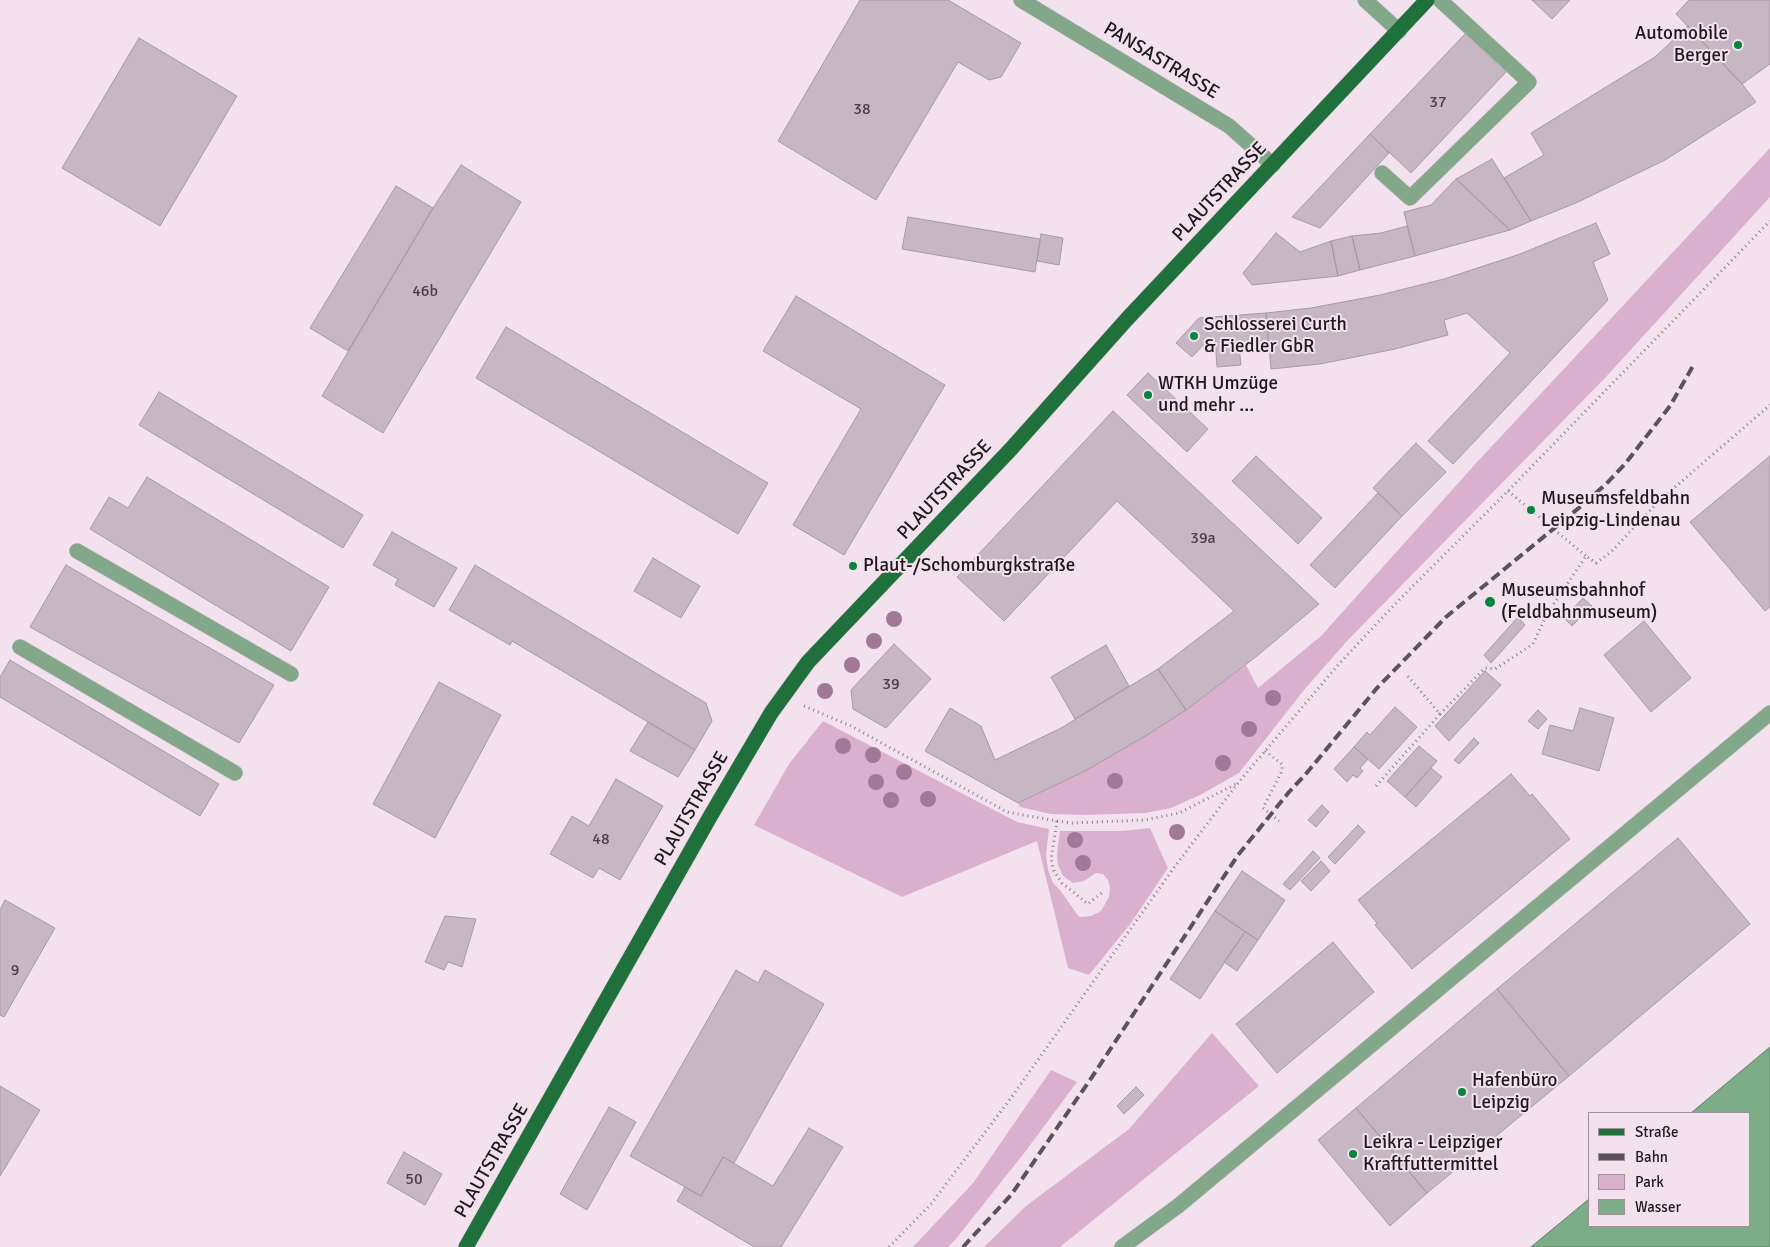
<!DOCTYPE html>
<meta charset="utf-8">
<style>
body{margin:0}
#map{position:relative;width:1770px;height:1247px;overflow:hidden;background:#f3e2ee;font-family:Signika,sans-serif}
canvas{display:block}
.legend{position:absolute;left:1588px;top:1112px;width:162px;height:115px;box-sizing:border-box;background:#f3e2ee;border:1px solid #9e929a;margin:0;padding:6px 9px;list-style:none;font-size:15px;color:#1f191d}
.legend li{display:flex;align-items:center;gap:10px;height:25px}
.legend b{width:25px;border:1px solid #9e929a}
</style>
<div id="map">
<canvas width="1770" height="1247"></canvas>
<ul class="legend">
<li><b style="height:6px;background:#1f703b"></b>Straße</li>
<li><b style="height:6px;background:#5c535a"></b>Bahn</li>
<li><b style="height:14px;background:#d9b1cf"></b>Park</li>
<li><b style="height:14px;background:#7dad87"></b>Wasser</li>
</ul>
</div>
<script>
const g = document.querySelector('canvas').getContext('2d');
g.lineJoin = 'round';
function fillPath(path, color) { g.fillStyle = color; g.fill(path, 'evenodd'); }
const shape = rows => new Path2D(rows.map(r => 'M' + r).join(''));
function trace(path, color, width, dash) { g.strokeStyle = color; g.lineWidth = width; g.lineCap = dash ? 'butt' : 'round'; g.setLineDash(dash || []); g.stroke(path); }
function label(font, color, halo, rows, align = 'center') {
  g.font = font + ' Signika,sans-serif'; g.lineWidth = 4; g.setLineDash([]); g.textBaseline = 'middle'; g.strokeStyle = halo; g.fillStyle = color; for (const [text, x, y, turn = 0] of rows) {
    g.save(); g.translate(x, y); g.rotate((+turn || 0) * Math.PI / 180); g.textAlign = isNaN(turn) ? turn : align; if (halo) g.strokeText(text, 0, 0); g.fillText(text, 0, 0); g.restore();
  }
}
fillPath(shape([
 [1770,148,1770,197,1605,378,1347,641,1304,690,1239,773,1200,795,1171,808,1145,813,1084,815,1051,814,1020,807,1018,803,1087,770,1186,710,1246,665,1258,688,1321,636,1478,461],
 [823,721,1017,822,1049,829,1046,855,1048,870,1053,883,1060,890,1079,917,1091,916,1101,911,1109,897,1110,888,1108,880,1103,874,1096,873,1084,881,1073,883,1063,876,1058,865,1057,853,1060,831,1122,831,1150,828,1168,868,1131,923,1089,975,1068,968,1037,841,902,897,754,825,789,764],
 [1212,1033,1259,1086,1060,1247,984,1247,1026,1206,1129,1129],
 [1051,1070,1077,1082,1025,1152,955,1240,948,1247,913,1247,973,1183]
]), '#d9b1cf');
const water = shape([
 [1770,1047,1770,1247,1531,1247,1589,1199,1589,1226,1749,1226,1749,1113,1691,1113,1770,1047]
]);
fillPath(water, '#7dad87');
trace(water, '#618167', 1);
const building = shape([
 [860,0,948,0,1021,43,1001,77,989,80,958,62,876,200,778,141,860,0],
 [1532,0,1570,0,1552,19,1532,0],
 [1689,0,1770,0,1770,64,1742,84,1676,14,1689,0],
 [1688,26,1742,84,1756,102,1665,160,1576,203,1531,221,1504,178,1544,155,1531,133,1655,57,1688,26],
 [1465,34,1506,72,1411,173,1370,134,1465,34],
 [139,38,237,96,160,226,62,168,139,38],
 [1370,134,1389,153,1320,228,1292,217,1370,134],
 [1492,159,1504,178,1531,221,1510,230,1456,179,1492,159],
 [461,165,521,202,383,433,322,396,433,208,461,165],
 [1456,179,1510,230,1415,256,1404,212,1431,205,1456,179],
 [396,186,433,208,348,351,310,328,396,186],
 [908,217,1040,239,1035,272,902,249,908,217],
 [1596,223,1610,254,1593,262,1608,300,1453,464,1428,441,1510,353,1467,313,1444,320,1448,335,1395,349,1320,364,1271,369,1266,313,1311,308,1380,295,1444,279,1520,254,1596,223],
 [1407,226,1415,256,1360,270,1352,236,1381,233,1407,226],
 [1276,233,1300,252,1331,241,1338,276,1252,285,1243,273,1276,233],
 [1041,234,1063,238,1059,265,1037,261,1041,234],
 [1352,236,1360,270,1338,276,1331,241,1352,236],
 [796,296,945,385,844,555,793,525,861,409,763,351,796,296],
 [1266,313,1268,343,1239,346,1241,365,1217,367,1215,339,1209,339,1192,357,1176,343,1199,318,1266,313],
 [506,327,768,483,738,534,476,378,506,327],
 [1148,373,1208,429,1187,452,1127,395,1148,373],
 [159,392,363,515,343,548,139,425,159,392],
 [1113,411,1319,604,1257,656,1186,710,1158,669,1234,611,1117,501,1004,621,957,577,1113,411],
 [1416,443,1446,472,1402,516,1373,488,1416,443],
 [1256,456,1322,518,1298,544,1232,481,1256,456],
 [1770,456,1770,607,1765,611,1690,522,1770,456],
 [147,477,329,587,291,651,90,529,109,497,128,508,147,477],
 [1378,493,1402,516,1335,588,1310,565,1378,493],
 [392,532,457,568,434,607,395,585,398,579,373,565,392,532],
 [653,558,700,586,681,618,634,591,653,558],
 [66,565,274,685,239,743,30,627,66,565],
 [475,565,706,703,712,721,695,750,512,641,510,645,449,610,475,565],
 [1583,598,1592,606,1572,626,1564,618,1583,598],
 [1518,617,1525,625,1491,663,1484,655,1518,617],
 [1644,621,1691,678,1651,712,1604,655,1644,621],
 [894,644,931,679,886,728,853,709,851,690,894,644],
 [1106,645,1129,686,1075,719,1051,677,1106,645],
 [10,660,219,784,200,816,0,697,0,677,10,660],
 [1158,669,1186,710,1147,735,1087,770,1018,803,925,751,950,708,981,726,995,760,1061,728,1158,669],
 [1485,671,1501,685,1449,741,1435,726,1485,671],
 [439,682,501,715,435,838,373,804,439,682],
 [1395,707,1417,727,1379,769,1354,747,1367,732,1370,735,1395,707],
 [1580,708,1614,718,1599,771,1542,754,1550,725,1573,731,1580,708],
 [1538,710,1547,719,1538,729,1528,721,1538,710],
 [648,722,695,750,678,777,630,751,648,722],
 [1474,738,1479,743,1459,764,1454,760,1474,738],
 [1419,746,1437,761,1405,797,1387,781,1419,746],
 [1354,747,1368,759,1360,768,1363,771,1357,778,1353,775,1347,782,1334,769,1354,747],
 [1431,768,1442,777,1416,807,1405,797,1431,768],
 [1511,774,1530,796,1532,794,1570,839,1412,969,1375,925,1377,923,1358,900,1511,774],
 [616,779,663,806,620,880,599,868,593,878,550,854,572,816,589,826,616,779],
 [1322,805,1329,812,1316,827,1308,820,1322,805],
 [1358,825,1365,832,1335,864,1328,857,1358,825],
 [1678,838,1750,924,1569,1076,1497,989,1678,838],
 [1313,851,1320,858,1290,890,1283,884,1313,851],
 [1321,861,1330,871,1311,891,1301,881,1321,861],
 [1242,871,1285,900,1258,940,1215,911,1242,871],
 [5,900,55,928,4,1017,0,1015,0,910,5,900],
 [1215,911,1245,932,1200,999,1170,979,1215,911],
 [445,916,476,919,462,967,448,962,444,970,425,962,445,916],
 [1245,932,1258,940,1237,971,1224,962,1245,932],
 [1333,942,1374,992,1277,1073,1236,1024,1333,942],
 [736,970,758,983,765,970,824,1004,734,1163,723,1157,701,1196,630,1156,736,970],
 [1497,989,1569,1076,1427,1193,1356,1108,1497,989],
 [0,1086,40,1110,0,1176,0,1086],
 [1136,1087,1144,1095,1124,1114,1117,1106,1136,1087],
 [609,1107,636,1122,587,1210,560,1194,609,1107],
 [1356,1108,1427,1193,1390,1226,1318,1140,1356,1108],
 [809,1128,843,1147,781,1247,754,1247,677,1201,685,1187,701,1196,723,1157,773,1186,809,1128],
 [404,1152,442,1174,425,1205,387,1183,404,1152]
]);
fillPath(building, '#c7b7c2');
trace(building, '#a999a5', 1);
const minor = shape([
 [1021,0,1229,126,1273,165],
 [1365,0,1399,31],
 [1382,173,1410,198,1529,82,1440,0],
 [77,551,291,674],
 [20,647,235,773],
 [1122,1247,1178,1206,1770,713]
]);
const major = shape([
 [466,1247,711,815,771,713,808,662,1011,449,1127,319,1427,0]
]);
trace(minor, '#cdbec8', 16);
trace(major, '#cdbec8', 16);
trace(shape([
 [1508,491,1586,556],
 [804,706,851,726,1007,812,1057,821,1072,823,1145,820,1179,813,1236,784],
 [1440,714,1485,668,1495,669,1533,644,1547,614,1586,556,1596,563,1611,552,1659,501,1770,405],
 [1265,751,1282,764,1282,771,1263,808,1279,821],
 [1376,786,1440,714,1406,674],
 [1057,821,1051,859,1054,871,1062,883,1088,904,1103,892],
 [889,1247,931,1204,1011,1098,1173,869,1238,783,1338,665,1398,601,1508,491,1770,221]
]), '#8b7f87', 3, [1, 4]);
trace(minor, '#82a889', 15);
trace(major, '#1f703b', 15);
trace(shape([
 [963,1247,1011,1195,1092,1077,1238,855,1289,792,1305,775,1377,688,1446,617,1580,507,1606,484,1625,464,1670,406,1693,366]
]), '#5c535a', 4, [10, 5]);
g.fillStyle = '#a07898';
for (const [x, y] of [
 [894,619],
 [874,641],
 [852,665],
 [825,691],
 [1273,698],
 [1249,729],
 [843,746],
 [873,755],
 [1223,763],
 [904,772],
 [1115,781],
 [876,782],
 [928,799],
 [891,800],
 [1177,832],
 [1075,840],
 [1083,863]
]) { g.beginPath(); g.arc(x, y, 8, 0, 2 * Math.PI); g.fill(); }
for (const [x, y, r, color] of [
 [1738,45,5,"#05843e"],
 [1194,336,5,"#05843e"],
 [1148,395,5,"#05843e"],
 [1531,510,5,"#05843e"],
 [853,566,5,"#05843e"],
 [1490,602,6,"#05843e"],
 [1462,1092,5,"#05843e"],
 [1353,1154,5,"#05843e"]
]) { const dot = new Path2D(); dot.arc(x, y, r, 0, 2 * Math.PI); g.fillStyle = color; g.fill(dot); trace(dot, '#f3e2ee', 2); }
label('16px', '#494046', null, [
 ["37",1438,103],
 ["38",862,110],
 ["46b",425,292],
 ["39a",1203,539],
 ["39",891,685],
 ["48",601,840],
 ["9",15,971],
 ["50",414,1180]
]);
label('19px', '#1f191d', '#f3e2ee', [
 ["Automobile",1728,34,"right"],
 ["Berger",1728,56,"right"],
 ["Schlosserei Curth",1204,325],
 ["& Fiedler GbR",1204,347],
 ["WTKH Umzüge",1158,384],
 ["und mehr ...",1158,406],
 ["Museumsfeldbahn",1541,499],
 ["Leipzig-Lindenau",1541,521],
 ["Plaut-/Schomburgkstraße",863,566],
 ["Museumsbahnhof",1501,591],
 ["(Feldbahnmuseum)",1501,613],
 ["Hafenbüro",1472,1081],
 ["Leipzig",1472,1103],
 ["Leikra - Leipziger",1363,1143],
 ["Kraftfuttermittel",1363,1165]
], 'left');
label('19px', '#1f191d', '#f3e2ee', [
 ["PANSASTRASSE",1161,61,31],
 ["PLAUTSTRASSE",1220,192,-47],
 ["PLAUTSTRASSE",945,490,-47],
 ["PLAUTSTRASSE",692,809,-60],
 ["PLAUTSTRASSE",492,1161,-60]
]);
</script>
